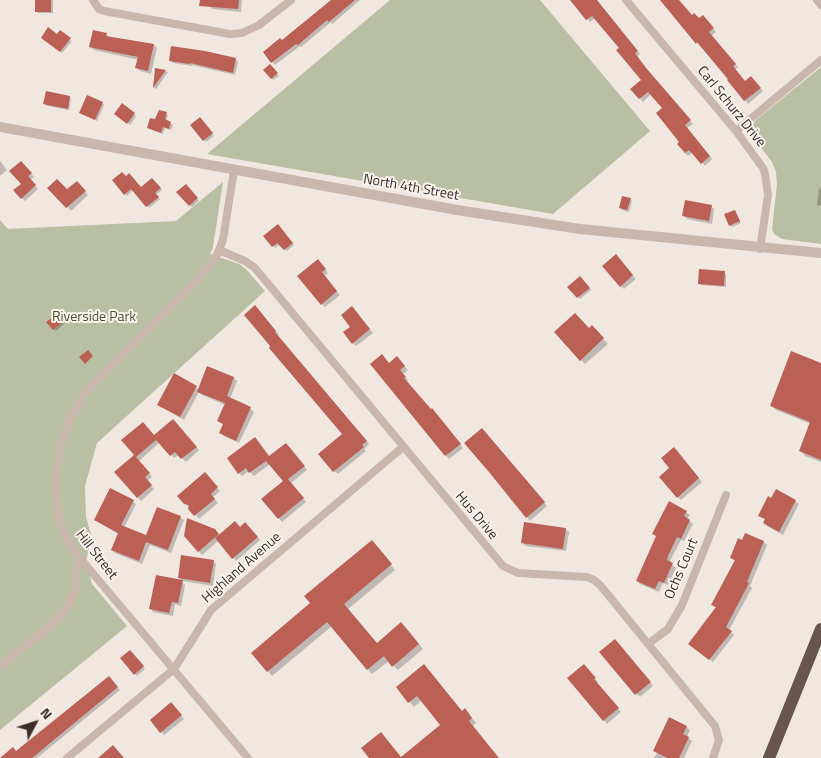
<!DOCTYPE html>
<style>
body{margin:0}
#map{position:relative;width:821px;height:758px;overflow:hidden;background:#f1e7e1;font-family:"Titillium Web",sans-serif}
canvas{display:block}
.north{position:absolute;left:10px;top:698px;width:50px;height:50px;-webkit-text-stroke:4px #f9f2ed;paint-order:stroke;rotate:50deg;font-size:14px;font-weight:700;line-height:20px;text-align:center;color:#382d2b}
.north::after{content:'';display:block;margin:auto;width:18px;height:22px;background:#382d2b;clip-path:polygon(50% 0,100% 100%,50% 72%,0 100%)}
</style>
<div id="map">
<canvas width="821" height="758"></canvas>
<div class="north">N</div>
</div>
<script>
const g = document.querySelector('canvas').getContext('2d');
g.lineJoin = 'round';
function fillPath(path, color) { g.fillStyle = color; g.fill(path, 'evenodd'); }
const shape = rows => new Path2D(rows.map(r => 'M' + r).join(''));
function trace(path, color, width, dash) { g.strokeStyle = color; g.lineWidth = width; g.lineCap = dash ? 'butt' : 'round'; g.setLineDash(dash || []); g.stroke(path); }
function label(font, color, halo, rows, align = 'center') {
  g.font = font + ' "Titillium Web",sans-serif'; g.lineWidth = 4; g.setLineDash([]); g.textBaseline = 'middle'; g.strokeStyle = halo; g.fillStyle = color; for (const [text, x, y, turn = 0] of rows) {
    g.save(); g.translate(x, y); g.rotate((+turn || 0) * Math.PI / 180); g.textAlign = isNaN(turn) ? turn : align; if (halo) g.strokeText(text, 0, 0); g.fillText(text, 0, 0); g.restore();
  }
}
fillPath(shape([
 [390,0,540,0,650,131,553,214,207,154],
 [821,67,821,244,782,239,774,234,772,229,777,184,776,172,772,162,750,133,749,128,756,120],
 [223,182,213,247,210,254,239,264,246,269,265,291,97,443,85,486,86,517,92,538,86,561,92,584,127,626,0,730,0,220,8,229,176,221]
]), '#b9bfa2');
fillPath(shape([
 [36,0,53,0,53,13,38,13,36,11],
 [210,0,242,0,241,12,212,9,209,6],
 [333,0,360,0,332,24,331,22,301,47,300,46,275,65,264,53,282,42],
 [570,0,596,0,640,54,637,57,693,124,687,128,712,159,705,166,693,152,688,156,685,153,664,108,651,94,643,102,632,89,642,80,620,48,595,18,590,22],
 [662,0,678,0,692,16,699,20,706,20,716,32,711,36,738,67,735,70,745,83,754,81,763,91,748,104],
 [106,34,110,38,154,45,157,48,151,74,140,71,137,68,139,60,94,50,90,47],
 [58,36,72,41,62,53,44,39],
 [235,59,238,62,235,75,192,65,192,66,173,63,170,60],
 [270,66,279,76,273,80,265,71],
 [156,70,168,72,156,89,154,88],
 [69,97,71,99,69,110,47,106,45,104],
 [102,103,104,105,97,121,81,113],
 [122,105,136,116,130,125,118,116],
 [166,114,168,115,166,121,173,125,171,130,165,128,163,134,148,128],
 [200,119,214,136,206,142,192,125],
 [0,161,7,170,0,176],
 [21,162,34,177,30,180,38,189,25,201,15,191,22,184],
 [126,178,141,189,152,179,162,190,156,195,160,199,149,208,133,190,127,196,113,181],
 [77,182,88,195,71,211,49,188,67,191],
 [186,185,199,201,192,207,178,192],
 [819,188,821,189,821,206,817,205],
 [630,199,632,201,629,212,622,210,620,208],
 [711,206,714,209,712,224,687,219,684,216],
 [735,211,741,223,732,227,730,225],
 [277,226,294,245,287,251,280,244,275,248,265,236],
 [619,259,636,279,624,289,621,286],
 [321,264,328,273,324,276,340,295,325,307,322,304],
 [724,272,726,274,726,287,701,285,699,283],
 [580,278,591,290,580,299,569,287],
 [258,310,279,335,277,336,369,444,364,449,366,451,338,474,334,471,344,434,272,346],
 [355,311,373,333,356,346,353,343,352,327],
 [58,315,65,323,56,331,48,323],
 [592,327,608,344,585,364,581,360,589,330],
 [400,361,408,370,403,374,408,380,407,382,431,410,435,413,463,448,449,459,371,364,389,364],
 [821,365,821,462,805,456,801,451,811,424,776,410,772,406],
 [208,368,234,378,237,381,230,399,250,408,254,412,239,443,224,436,221,433,224,425,218,420,225,405,202,395,199,392,184,420,158,404,174,375,199,390],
 [177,424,199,450,186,462,179,455,174,458,160,442,139,461,152,477,147,481,154,489,141,501,116,472,154,437],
 [486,433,547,506,530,521,527,517],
 [258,442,269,457,289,447,307,470,291,483,306,502,282,522,263,499,284,482,270,464,254,476,249,471,242,476,239,473],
 [678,452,702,482,681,500,678,497,671,468],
 [208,477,220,491,213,497,218,503,199,519,185,503],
 [772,499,795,501,799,504,783,535,767,526,764,523,766,520,759,516],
 [133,501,136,504,124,528,147,537,180,517,184,520,171,553,150,545,142,564,115,553,112,550,118,534,95,520],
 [686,512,690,515,687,519,693,524,684,541,681,540,671,559,670,563,676,568,668,585,663,583,659,592,640,584,637,580,657,537,654,534],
 [249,527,260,540,236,561,218,541,202,555,185,536,214,530,219,536],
 [565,529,569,532,566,551,526,546,522,543],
 [746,535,764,542,767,545,750,586,752,588,729,630,734,635,713,662,693,647,716,608,712,604,735,561,732,558],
 [376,546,395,570,348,609,377,644,406,628,423,649,398,670,389,661,372,674,332,626,272,676,253,653],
 [213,561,216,564,213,586,183,581,179,578],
 [182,582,185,585,181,606,175,604,173,616,153,612,150,608],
 [618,644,653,686,640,697,601,652],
 [130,652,145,669,137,676,122,658],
 [587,668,598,682,597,683,621,712,607,724,569,678],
 [112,681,120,690,37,758,2,758,16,752],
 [398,688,469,714,476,723,473,726,498,758,371,758,402,758,442,725,422,700,414,707],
 [174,707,184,719,164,735,161,732],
 [686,727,690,730,687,737,692,741,684,758,654,758,657,753,654,750]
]), '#0003');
fillPath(shape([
 [35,0,51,0,51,12,35,12],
 [200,0,239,0,238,9,199,6],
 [331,0,355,0,329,22,327,20,298,45,296,44,271,63,263,52,280,38,282,40],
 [570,0,597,0,638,51,635,53,646,68,691,120,685,125,710,156,701,164,689,150,685,153,677,144,679,142,656,113,662,108,648,92,639,99,630,89,641,80,616,50,619,48,592,16,586,20],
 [660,0,679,0,692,15,694,13,699,18,703,15,714,28,709,32,736,64,733,66,745,81,751,76,761,88,744,101,727,80,728,79,697,42,696,44],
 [48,27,57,34,60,30,71,38,60,52,41,38],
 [93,30,107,33,106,36,154,44,148,71,135,68,138,57,89,47],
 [171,46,205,51,236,58,233,73,190,63,190,64,169,61],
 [270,64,278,73,271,79,263,70],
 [155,68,166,70,153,88],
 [46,91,70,96,68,109,43,104],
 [87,95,103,102,95,120,79,113],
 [122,103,135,113,127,124,114,114],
 [159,110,167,112,165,119,171,122,169,129,163,127,161,133,147,128,150,118,155,119],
 [200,117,213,133,203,141,190,125],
 [21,161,32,173,28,176,36,185,21,199,13,190,21,184,9,171],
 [122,172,126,176,129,173,141,187,152,178,161,188,155,193,159,197,146,207,131,189,124,195,112,180],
 [57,179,67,189,77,181,86,191,66,208,47,188],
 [186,184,198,198,189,206,176,192],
 [622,196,631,198,627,210,619,208],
 [685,200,712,205,709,221,682,216],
 [735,210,740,221,729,226,724,214],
 [278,224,293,243,284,250,277,243,272,247,263,236],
 [616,254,633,275,620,287,602,266],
 [318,259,326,269,322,272,337,291,321,305,297,276],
 [699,269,725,271,724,286,698,284],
 [580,276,590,288,577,298,567,287],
 [255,305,276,331,275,332,367,441,362,445,364,447,333,472,318,454,342,434,269,348,270,346,244,315],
 [352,306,370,329,352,344,343,332,350,327,341,315],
 [58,313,64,321,53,330,46,322],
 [575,313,589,328,592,325,604,338,580,361,554,332],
 [88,350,93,356,85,364,79,357],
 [791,351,821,363,821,460,799,451,810,422,770,406],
 [382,354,389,363,397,356,405,366,400,370,406,377,404,378,431,409,432,408,461,444,445,456,370,364],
 [207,366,234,377,227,396,251,407,236,441,219,433,223,424,217,421,225,403,197,392],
 [174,373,197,386,180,417,157,405],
 [173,419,197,447,181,459,175,452,170,456,156,440,136,457,150,473,145,477,152,485,137,498,114,472,134,455,121,440,143,422,154,435],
 [482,428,545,502,526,518,489,472,464,443],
 [255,437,269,456,286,443,305,466,288,479,304,498,278,519,261,499,283,481,266,461,249,473,246,468,238,474,227,458],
 [674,447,699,478,677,498,659,477,669,468,661,458],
 [205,472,218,487,211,494,215,499,194,516,188,509,189,505,184,504,177,496],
 [110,488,134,500,121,525,146,535,157,507,181,516,168,550,146,542,139,561,111,550,118,533,94,520],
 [776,489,796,500,779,532,763,523,765,519,758,516,768,496,771,498],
 [669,501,687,511,684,516,690,520,681,539,677,537,668,556,667,560,673,563,664,583,659,581,655,589,636,581,656,536,652,534],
 [187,518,215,529,219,534,198,552,184,536],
 [235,521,240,527,245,522,258,537,232,559,215,538],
 [524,522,566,528,563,549,521,543],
 [745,533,764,541,747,582,749,583,726,627,732,631,709,660,688,644,716,607,711,605,735,560,730,558,738,538,742,540],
 [372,540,392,564,344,604,377,643,401,622,419,644,392,667,384,656,367,670,327,622,267,672,251,653,310,603,304,596],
 [181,555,214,560,210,583,178,578],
 [156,575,183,580,178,603,172,602,169,613,149,609],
 [615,639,651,682,635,695,599,652],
 [130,650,144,666,134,675,120,658],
 [424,664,462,711,465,708,472,718,469,721,499,758,369,758,361,748,381,732,401,757,440,725,417,696,408,703,396,687],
 [584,664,596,678,594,679,619,708,603,721,567,678],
 [109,676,118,687,32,758,0,758,13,747,16,751],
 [171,702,182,715,160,733,150,720],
 [669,717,687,726,683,734,689,737,679,758,668,758,653,751],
 [113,745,124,758,98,758]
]), '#bb6055');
trace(shape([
 [93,0,99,9,104,11,230,34,242,33,259,25,291,0],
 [626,0,736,131,763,168,765,174,768,195,760,249],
 [817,0,821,5],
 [736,131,821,60],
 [234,170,223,240,217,255,200,277,95,382,83,396,70,419,61,444,55,480,58,513,65,536,74,551,248,758],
 [219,250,245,261,255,268,503,566,518,573,587,577,594,580,600,585,715,726,719,740,713,758],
 [648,644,668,629,682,605,726,495],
 [0,666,44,631,66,610,74,592,79,558],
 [67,758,174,669,211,610,403,447]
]), '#c9b6ad', 8);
trace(shape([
 [0,127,457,210,580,229,821,253]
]), '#c9b6ad', 10);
trace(shape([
 [769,758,821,629]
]), '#685550', 12);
label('14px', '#382d2b', '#f9f2ed', [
 ["Carl Schurz Drive",731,107,51],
 ["North 4th Street",411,188,10],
 ["Hus Drive",476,516,50],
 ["Hill Street",96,555,52],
 ["Highland Avenue",242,568,-41],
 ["Ochs Court",682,569,-67]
]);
label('14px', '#4c5431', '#f9f2ed', [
 ["Riverside Park",94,318]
]);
</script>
